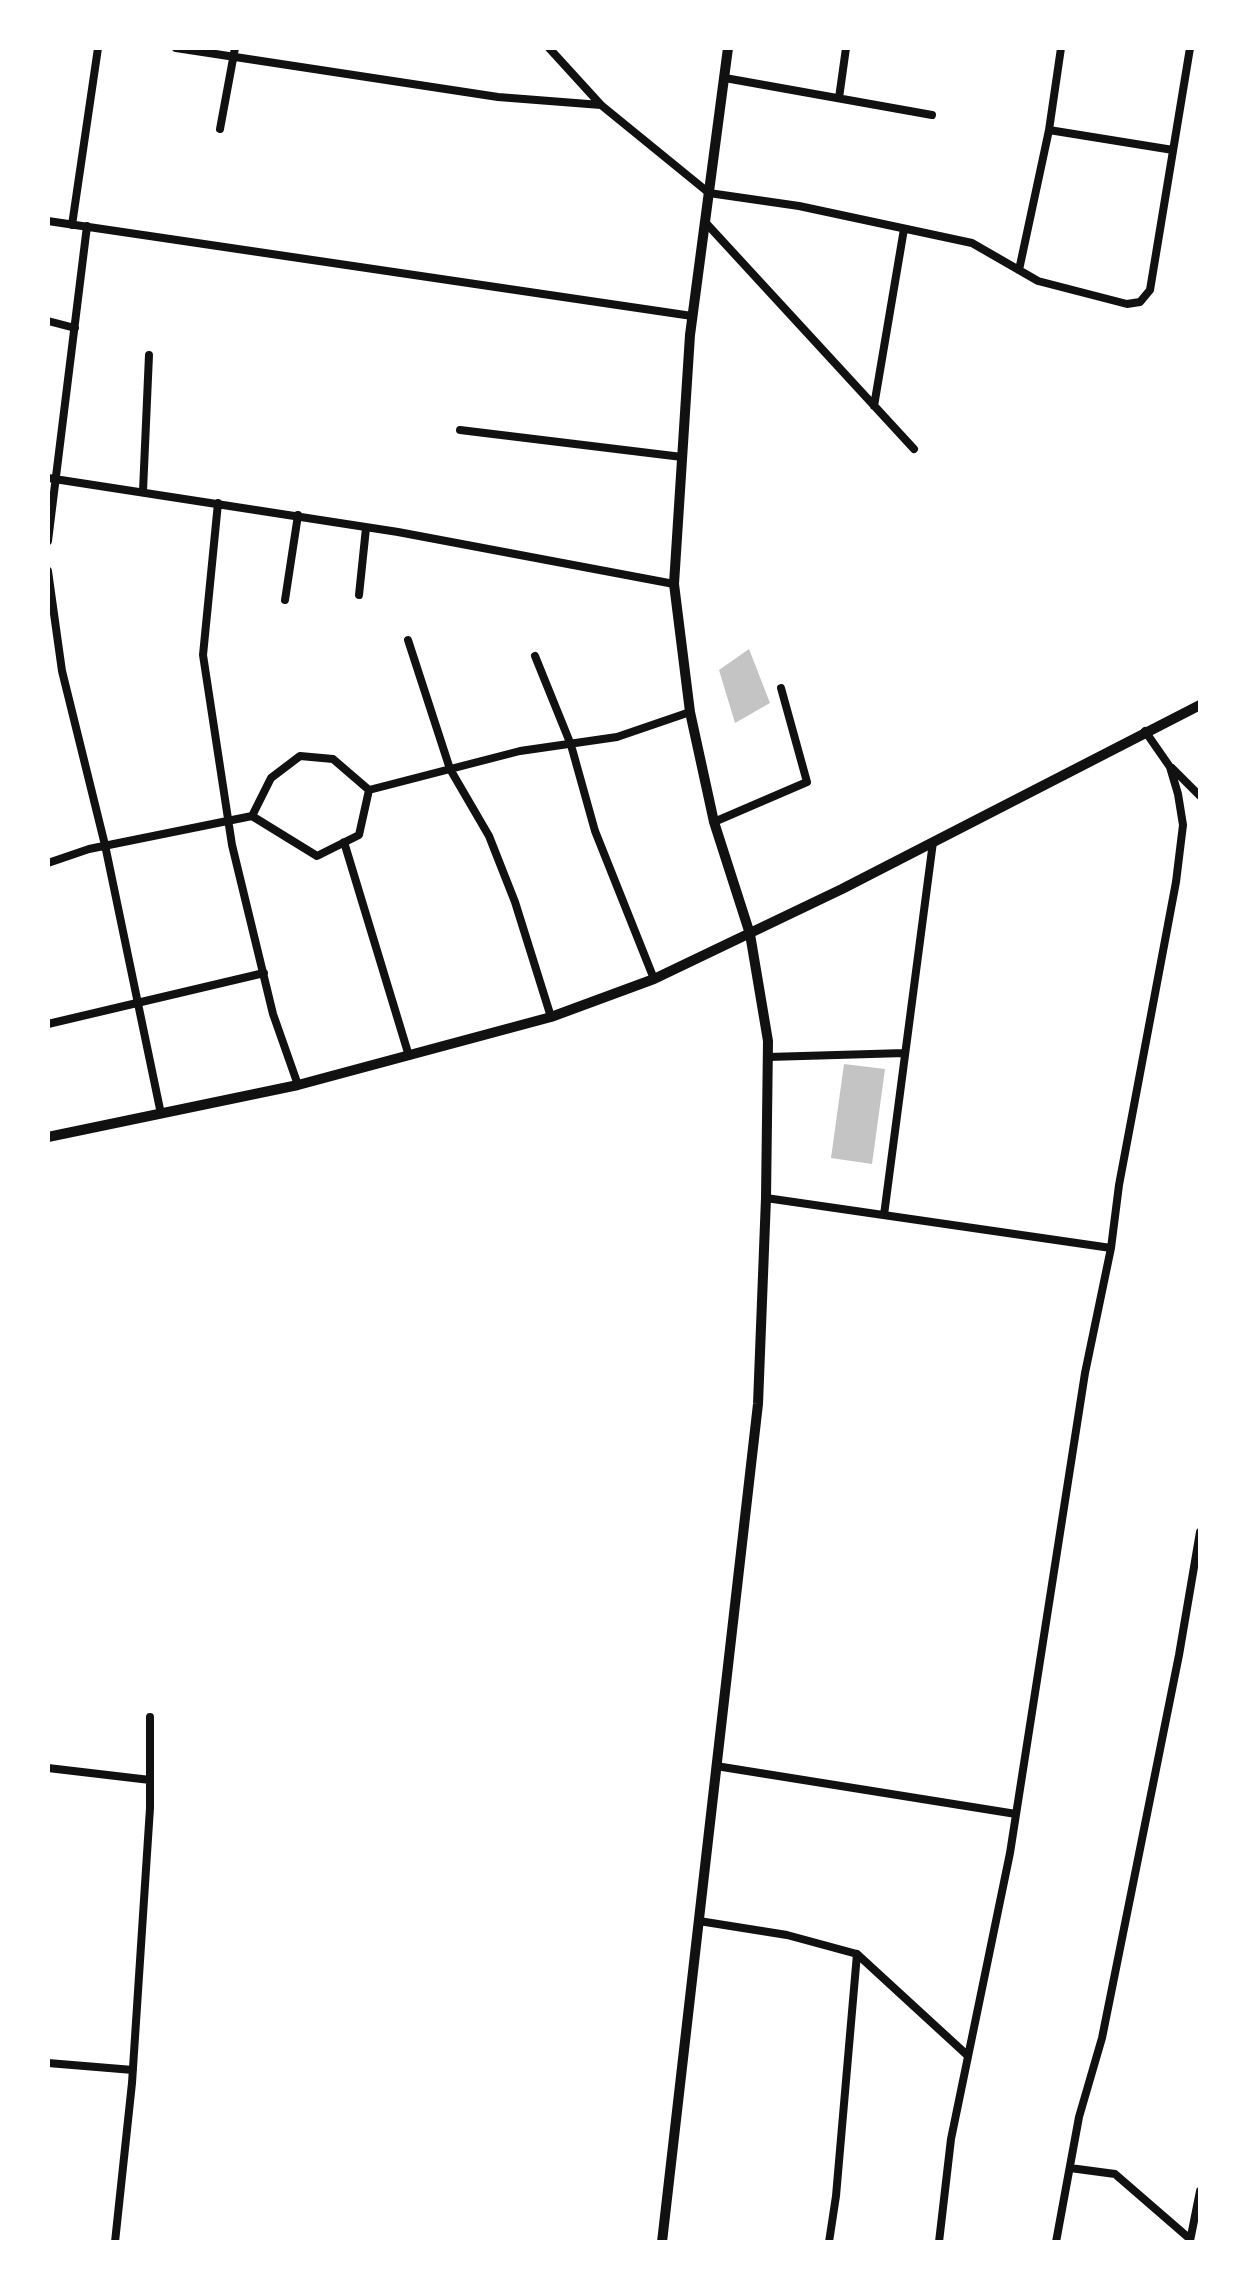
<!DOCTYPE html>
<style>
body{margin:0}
#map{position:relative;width:1248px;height:2290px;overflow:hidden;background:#fff;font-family:Mulish,sans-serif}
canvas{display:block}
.frame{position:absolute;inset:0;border:50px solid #fff;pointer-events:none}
</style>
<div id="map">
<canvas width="1248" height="2290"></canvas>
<div class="frame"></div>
</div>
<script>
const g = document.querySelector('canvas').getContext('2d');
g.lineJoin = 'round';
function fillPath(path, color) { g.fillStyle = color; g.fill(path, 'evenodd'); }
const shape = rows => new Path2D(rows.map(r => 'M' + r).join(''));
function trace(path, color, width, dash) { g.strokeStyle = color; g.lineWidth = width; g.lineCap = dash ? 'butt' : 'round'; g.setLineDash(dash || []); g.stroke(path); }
fillPath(shape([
 [749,649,770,703,735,723,719,670],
 [844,1064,885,1069,872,1164,831,1158]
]), '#c4c4c4');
trace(shape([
 [176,48,498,97,601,105],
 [549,48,601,105,709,193,799,206,972,243,1038,281,1127,304,1140,302,1150,290,1190,48],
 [725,78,932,115],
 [839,98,846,48],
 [220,129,235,48],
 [1049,130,1173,150],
 [48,221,692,316],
 [705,222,914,449],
 [72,225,98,48],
 [1019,270,1049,130,1061,48],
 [48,321,75,328],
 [874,406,904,229],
 [460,430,682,457],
 [48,478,398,532,674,584],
 [143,491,149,355],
 [218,503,203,655,232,845,273,1014,298,1085],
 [48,541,87,226],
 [48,571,62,671,105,845,161,1114],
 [359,595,366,528],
 [285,600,298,515],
 [408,640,450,769,489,836,515,902,551,1017],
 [535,656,571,745,595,831,654,979],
 [1172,768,1200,796],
 [252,816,271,778,300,756,333,759,369,790],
 [714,822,807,782,781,688],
 [344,842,409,1056],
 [48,863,89,849,252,816,317,856,359,835,369,790,520,751,617,737,690,712],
 [48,1024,264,973],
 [768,1057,905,1053],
 [766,1198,1111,1248],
 [884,1215,933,842],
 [716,1766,1016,1814],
 [48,1768,150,1780],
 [699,1921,787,1935,857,1954,836,2196,829,2242],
 [857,1954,967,2055],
 [48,2063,133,2070],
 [1070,2168,1115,2174,1190,2239],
 [1190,2241,1200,2191],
 [115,2242,132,2083,150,1808,150,1717],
 [939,2242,951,2139,1010,1853,1085,1373,1111,1248,1119,1185,1176,882,1183,825,1178,794,1170,767,1145,731],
 [1056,2242,1079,2117,1102,2038,1179,1655,1200,1532]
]), '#111', 8);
trace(shape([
 [48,1137,298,1085,551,1017,654,979,842,889,1200,705],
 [662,2242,758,1404,766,1198,768,1041,750,934,714,822,690,712,674,584,690,335,728,48]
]), '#111', 10);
</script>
